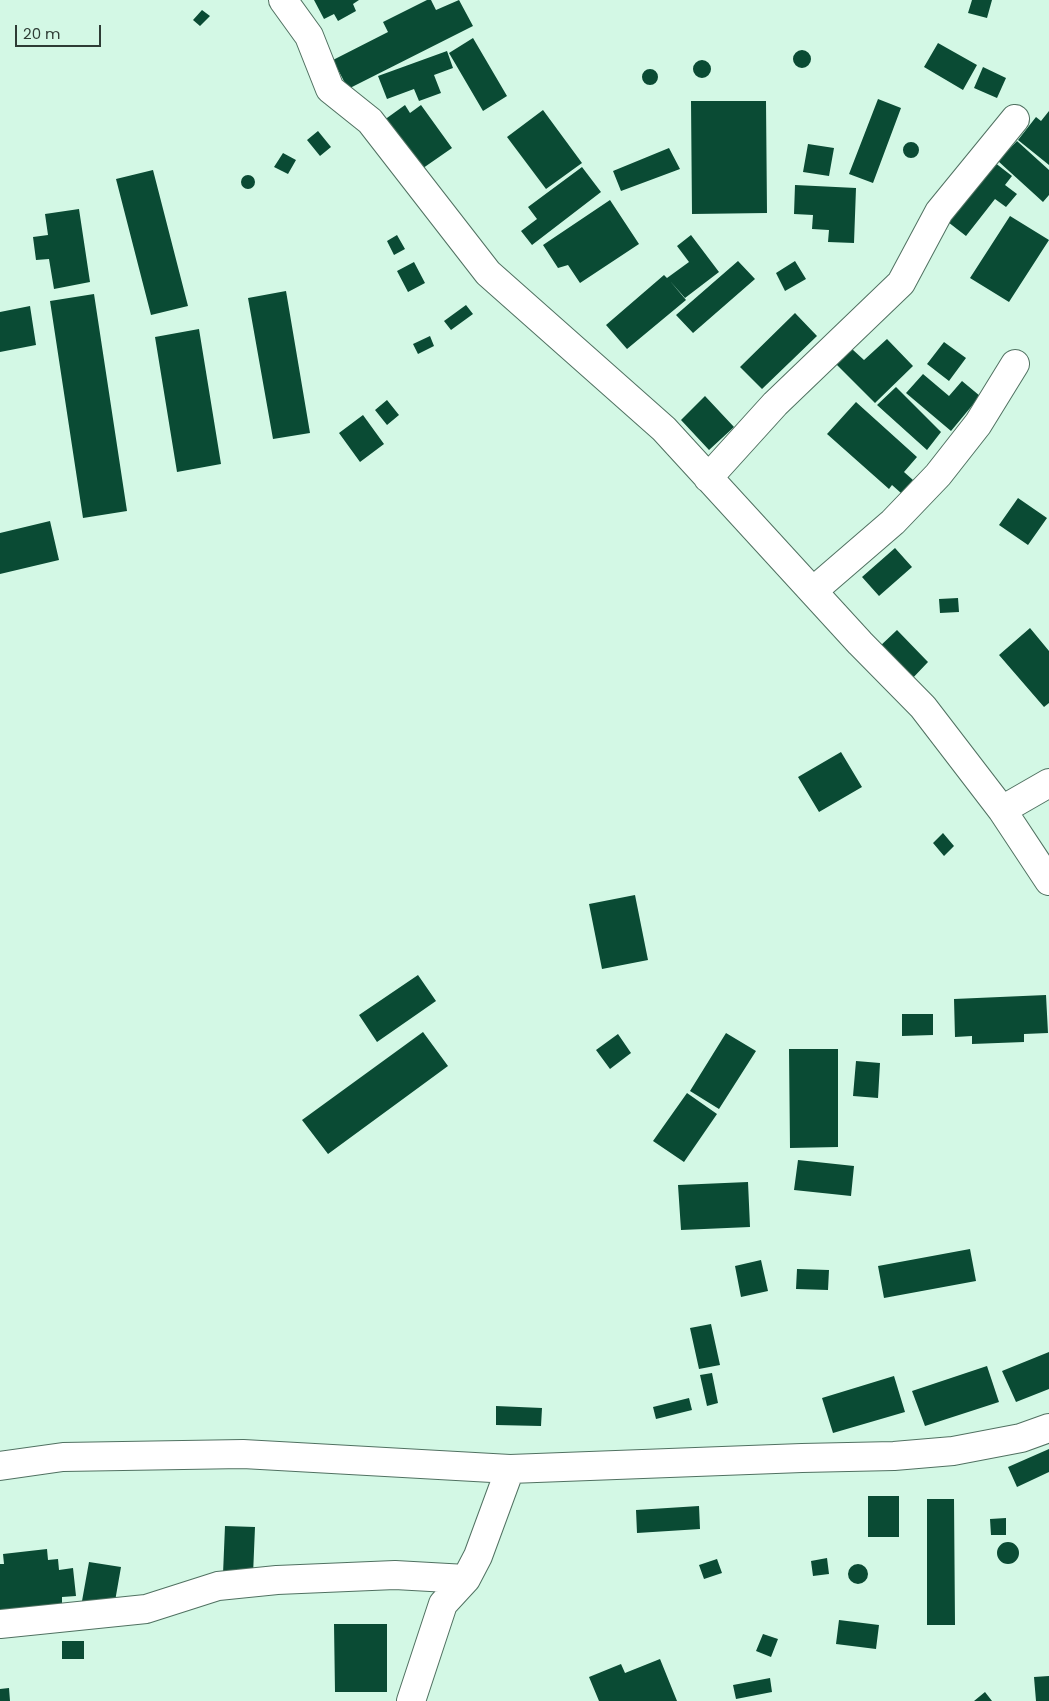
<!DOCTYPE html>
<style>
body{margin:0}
#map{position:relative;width:1049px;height:1701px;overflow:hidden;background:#d3f8e5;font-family:Poppins,sans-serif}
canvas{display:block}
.scale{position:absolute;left:15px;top:25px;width:86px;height:22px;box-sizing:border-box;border:2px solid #2e3c35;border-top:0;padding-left:6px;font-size:15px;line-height:18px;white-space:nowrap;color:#2e3c35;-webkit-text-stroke:4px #d3f8e5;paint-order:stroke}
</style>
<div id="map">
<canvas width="1049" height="1701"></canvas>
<div class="scale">20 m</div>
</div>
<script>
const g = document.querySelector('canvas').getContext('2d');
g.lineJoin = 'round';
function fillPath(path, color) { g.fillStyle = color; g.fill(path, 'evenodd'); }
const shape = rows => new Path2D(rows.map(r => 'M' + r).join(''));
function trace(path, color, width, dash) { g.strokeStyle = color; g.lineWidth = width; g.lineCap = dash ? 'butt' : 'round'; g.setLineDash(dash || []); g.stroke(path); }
fillPath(shape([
 [314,0,359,0,353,4,356,11,338,21,334,14,324,19],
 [427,0,431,0,436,10,459,0,473,26,348,89,333,60,388,32,383,22],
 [972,0,992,0,987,18,968,13],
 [202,10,210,16,200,26,193,20],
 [473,38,507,96,483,111,449,53],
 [938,43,977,65,963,90,924,67],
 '793 59a9 9 0 1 1 18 0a9 9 0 1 1-18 0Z',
 [447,51,453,68,434,75,441,93,419,101,414,89,387,99,378,76],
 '693 69a9 9 0 1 1 18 0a9 9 0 1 1-18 0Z',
 [983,67,1006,78,997,98,974,88],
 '642 77a8 8 0 1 1 16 0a8 8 0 1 1-16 0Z',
 [878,99,901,108,873,183,849,174],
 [691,101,766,101,767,213,692,214],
 [405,105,410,113,421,105,452,148,416,173,380,123],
 [543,110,582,163,546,189,507,137],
 [1049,111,1049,165,1018,140,1036,117,1041,121],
 [318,131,331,147,320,156,307,140],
 [1017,141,1049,170,1049,195,1043,202,998,161],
 '903 150a8 8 0 1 1 16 0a8 8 0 1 1-16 0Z',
 [808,144,834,148,829,176,803,172],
 [669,148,680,169,621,191,613,171],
 [283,153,296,160,288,174,274,167],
 [994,162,1012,176,1005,185,1017,194,1006,207,995,199,966,236,948,222],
 [582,167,601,192,532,245,521,231,537,219,528,207],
 [153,170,188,306,151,315,116,179],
 '241 182a7 7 0 1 1 14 0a7 7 0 1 1-14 0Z',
 [795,185,856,188,854,243,828,242,829,230,812,229,813,215,794,214],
 [610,200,639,244,580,283,568,265,558,268,543,245],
 [79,209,90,282,54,289,49,259,36,260,33,237,48,235,45,214],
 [1010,216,1049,240,1009,302,970,278],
 [397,235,405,249,394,255,387,241],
 [691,235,719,272,685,298,670,281,686,300,627,349,606,325,664,275,667,278,689,262,677,246],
 [738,261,755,279,693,333,676,315],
 [795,261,806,279,785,291,776,273],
 [414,262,425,283,408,292,397,271],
 [286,291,310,433,273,439,248,298],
 [94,294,127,511,83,518,50,301],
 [466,305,473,314,451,330,444,321],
 [30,306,36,345,0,352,0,312],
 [795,313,817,336,762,389,740,367],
 [199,329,221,464,177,472,155,337],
 [430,336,434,346,418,354,413,344],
 [887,339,913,366,875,403,836,364,852,349,864,360],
 [944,342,966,358,949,381,927,364],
 [923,374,949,396,962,381,980,396,951,431,906,393],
 [896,387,941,432,927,450,877,405],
 [705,396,734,427,709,450,681,420],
 [387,400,399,415,387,425,375,410],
 [856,402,917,457,904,472,913,480,901,493,892,485,889,489,827,434],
 [363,415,384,444,360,462,339,433],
 [1018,498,1047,518,1028,545,999,525],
 [50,521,59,560,0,574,0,533],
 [895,548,912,567,879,596,862,577],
 [958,598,959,612,940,613,939,599],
 [1030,628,1049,651,1049,703,1044,707,999,655],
 [897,630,928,662,910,681,878,648],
 [841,752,862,787,819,812,798,777],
 [943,833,954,846,944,856,933,843],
 [635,895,648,960,602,969,589,904],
 [418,975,436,1001,377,1042,359,1015],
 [1046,995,1048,1033,1024,1034,1024,1042,972,1044,972,1036,955,1037,954,999],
 [902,1014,933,1014,933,1035,902,1036],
 [423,1032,448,1066,328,1154,302,1120],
 [726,1033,756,1051,719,1109,690,1091],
 [618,1034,631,1053,610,1069,596,1050],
 [789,1049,838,1049,838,1147,790,1148],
 [856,1061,880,1063,878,1098,853,1096],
 [687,1093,717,1114,684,1162,653,1141],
 [798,1160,854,1166,851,1196,794,1190],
 [748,1182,750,1227,681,1230,678,1185],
 [970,1249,976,1281,884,1298,878,1266],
 [761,1260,768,1291,741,1297,735,1266],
 [797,1269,829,1270,828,1290,796,1289],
 [711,1324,720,1365,699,1369,690,1328],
 [1049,1352,1049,1389,1016,1402,1002,1371],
 [987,1366,999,1402,925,1426,912,1391],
 [712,1373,718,1403,707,1406,700,1375],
 [894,1376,905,1412,833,1433,822,1398],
 [689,1398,692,1410,656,1419,653,1407],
 [496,1406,542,1408,541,1426,496,1425],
 [1049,1449,1049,1472,1017,1487,1008,1467],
 [868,1496,899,1496,899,1537,868,1537],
 [927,1499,954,1499,955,1625,927,1625],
 [699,1506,700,1529,637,1533,636,1510],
 [1006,1518,1006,1535,991,1535,990,1519],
 [225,1526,255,1527,253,1575,223,1574],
 '997 1553a11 11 0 1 1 22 0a11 11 0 1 1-22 0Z',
 [47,1549,48,1560,58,1559,59,1570,73,1568,76,1596,62,1597,62,1606,0,1612,0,1564,4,1564,3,1554],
 [827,1558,829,1574,813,1576,811,1561],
 [717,1559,722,1573,704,1579,699,1565],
 [89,1562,121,1567,114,1607,82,1601],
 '848 1574a10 10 0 1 1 20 0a10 10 0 1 1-20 0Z',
 [839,1620,879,1625,876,1649,836,1644],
 [334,1624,387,1624,387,1692,335,1692],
 [763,1634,778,1639,771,1657,756,1651],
 [62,1641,84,1641,84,1659,62,1659],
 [660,1659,677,1701,599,1701,589,1677,621,1664,625,1673],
 [1049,1676,1049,1701,1036,1701,1034,1677],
 [770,1678,772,1692,736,1699,733,1685],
 [9,1688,10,1701,0,1701,0,1689],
 [985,1692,992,1701,974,1701]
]), '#0a4b34');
const street = shape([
 [283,0,309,36,330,89,370,121,488,273,664,429,860,643,923,707,1002,810,1049,881],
 [708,478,775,404,901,283,939,212,1015,119],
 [813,591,893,522,938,475,978,424,1015,364],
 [1002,810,1049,783],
 [0,1466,63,1457,243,1454,510,1469,802,1458,894,1456,953,1451,1021,1438,1049,1428],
 [0,1624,146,1609,218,1586,277,1580,395,1575,466,1579],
 [411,1701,443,1604,466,1579,478,1556,510,1469]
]);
trace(street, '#507161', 30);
trace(street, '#fff', 28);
</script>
